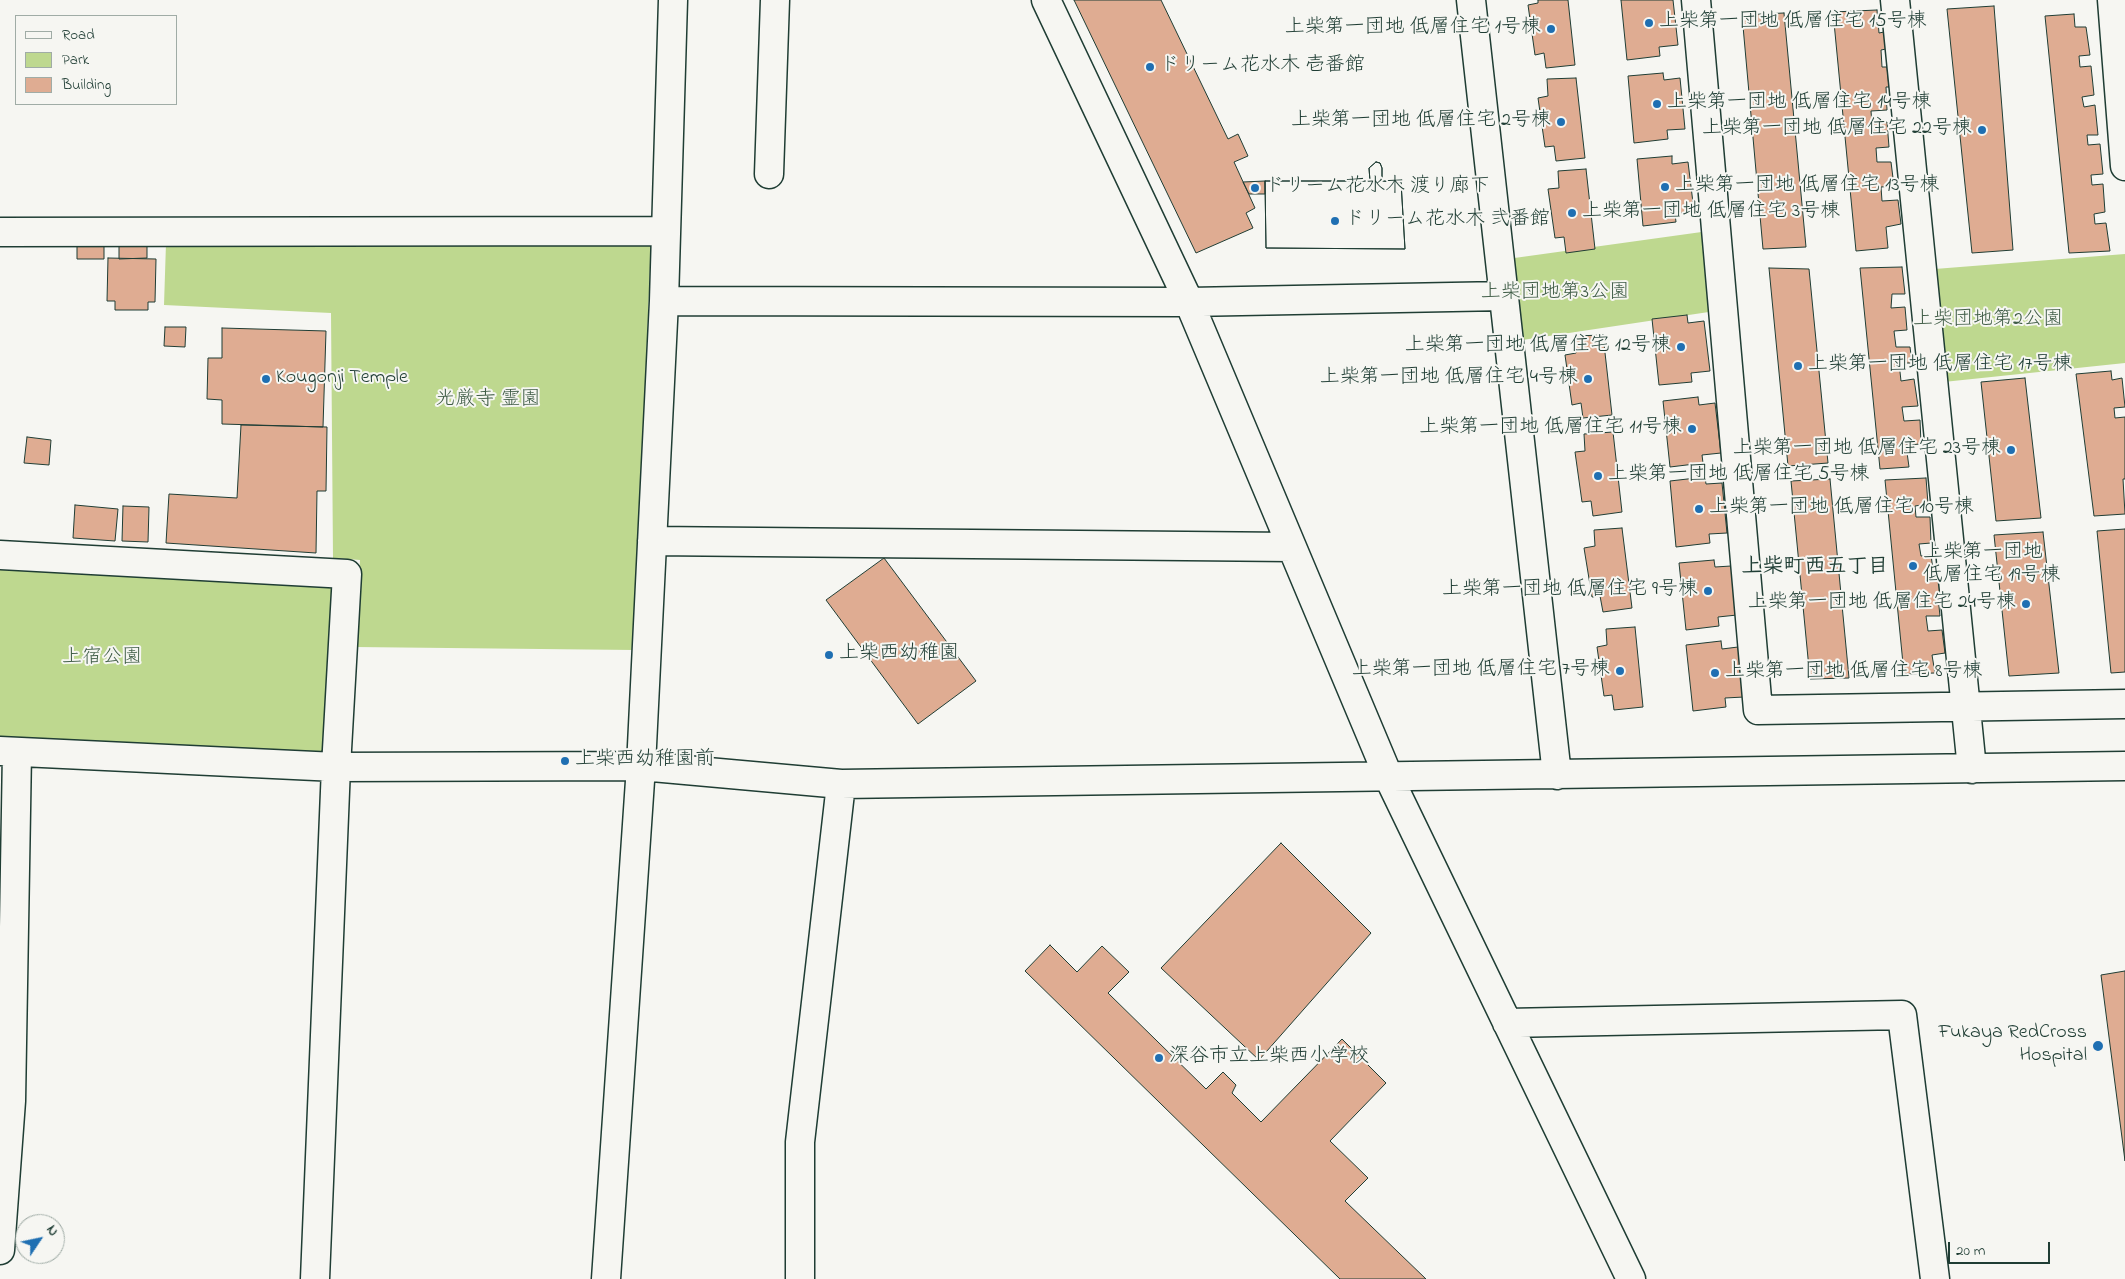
<!DOCTYPE html>
<meta charset="utf-8">
<style>
body{margin:0}
#map{position:relative;width:2125px;height:1279px;overflow:hidden;background:#f6f6f2;font-family:"Indie Flower",sans-serif}
canvas{display:block}
.legend{position:absolute;left:15px;top:15px;width:162px;height:90px;box-sizing:border-box;background:#f6f6f2;border:1px solid #a0aca6;margin:0;padding:6px 9px;list-style:none;font-size:15px;color:#1f3d34}
.legend li{display:flex;align-items:center;gap:10px;height:25px}
.legend b{width:25px;border:1px solid #a0aca6}
.north{position:absolute;left:15px;top:1214px;width:50px;height:50px;box-sizing:border-box;background:#f6f6f2;border:1px solid #a0aca6;border-radius:50%;rotate:56deg;font-size:14px;font-weight:700;line-height:20px;text-align:center;color:#1f3d34}
.north::after{content:'';display:block;margin:auto;width:18px;height:22px;background:#1f6fb2;clip-path:polygon(50% 0,100% 100%,50% 72%,0 100%)}
.scale{position:absolute;left:1948px;top:1242px;width:102px;height:22px;box-sizing:border-box;border:2px solid #1f3d34;border-top:0;padding-left:6px;font-size:15px;line-height:18px;white-space:nowrap;color:#1f3d34;-webkit-text-stroke:4px #f6f6f2;paint-order:stroke}
</style>
<div id="map">
<canvas width="2125" height="1279"></canvas>
<ul class="legend">
<li><b style="height:6px;background:#f6f6f2"></b>Road</li>
<li><b style="height:14px;background:#bed88f"></b>Park</li>
<li><b style="height:14px;background:#dfac92"></b>Building</li>
</ul>
<div class="north">N</div>
<div class="scale">20 m</div>
</div>
<script>
const g = document.querySelector('canvas').getContext('2d');
g.lineJoin = 'round';
function fillPath(path, color) { g.fillStyle = color; g.fill(path, 'evenodd'); }
const shape = rows => new Path2D(rows.map(r => 'M' + r).join(''));
function trace(path, color, width, dash) { g.strokeStyle = color; g.lineWidth = width; g.lineCap = dash ? 'butt' : 'round'; g.setLineDash(dash || []); g.stroke(path); }
function label(font, color, halo, rows, align = 'center') {
  g.font = font + ' "Indie Flower","Klee One",sans-serif'; g.lineWidth = 4; g.setLineDash([]); g.textBaseline = 'middle'; g.strokeStyle = halo; g.fillStyle = color; for (const [text, x, y, turn = 0] of rows) {
    g.save(); g.translate(x, y); g.rotate((+turn || 0) * Math.PI / 180); g.textAlign = isNaN(turn) ? turn : align; if (halo) g.strokeText(text, 0, 0); g.fillText(text, 0, 0); g.restore();
  }
}
fillPath(shape([
 [1716,230,1722,310,1509,342,1500,260],
 [166,243,651,244,634,650,355,647,360,560,333,558,331,313,164,305],
 [2125,254,2125,363,1934,383,1922,270],
 [0,555,347,574,336,767,0,753]
]), '#bed88f');
const building = shape([
 [1074,0,1161,0,1228,139,1238,134,1248,156,1234,162,1255,208,1246,213,1253,228,1196,253,1074,0],
 [1538,0,1568,0,1575,65,1546,68,1544,53,1535,55,1528,5,1538,3,1538,0],
 [1621,0,1673,0,1678,45,1659,47,1660,56,1627,60,1621,0],
 [1994,6,2013,250,1972,253,1947,9,1994,6],
 [1877,10,1879,33,1884,32,1886,49,1881,50,1882,67,1887,67,1889,87,1886,87,1887,110,1871,111,1872,124,1887,122,1889,147,1876,148,1877,162,1891,162,1894,186,1881,187,1882,201,1898,200,1901,224,1886,227,1888,248,1856,251,1833,12,1877,10],
 [1784,13,1806,247,1763,249,1742,15,1784,13],
 [2074,14,2075,27,2086,27,2090,55,2079,56,2080,67,2091,66,2094,95,2082,97,2084,107,2095,105,2098,135,2087,135,2088,145,2100,144,2103,174,2091,175,2092,185,2103,184,2105,212,2094,214,2095,224,2106,223,2110,251,2069,253,2045,16,2074,14],
 [1663,73,1664,80,1680,78,1685,129,1667,130,1668,139,1634,143,1628,76,1663,73],
 [1576,78,1585,158,1556,161,1554,146,1545,147,1538,98,1548,96,1547,79,1576,78],
 [1672,156,1672,164,1688,162,1694,211,1675,214,1676,222,1643,226,1637,159,1672,156],
 [1376,162,1380,163,1382,168,1382,181,1401,182,1405,249,1266,248,1265,181,1370,181,1369,168,1376,162],
 [1376,162,1380,163,1382,168,1382,181,1401,182,1405,249,1266,248,1265,181,1370,181,1369,168,1376,162],
 [1586,169,1595,249,1566,253,1564,237,1555,238,1548,189,1559,188,1558,171,1586,169],
 [1265,181,1265,194,1249,194,1243,182,1265,181],
 [77,243,104,244,104,259,77,259,77,243],
 [119,244,147,244,147,258,119,259,119,244],
 [108,258,156,259,155,302,148,302,148,310,115,310,115,301,107,301,108,258],
 [1902,267,1905,294,1892,294,1891,308,1905,307,1907,330,1894,331,1896,347,1910,347,1912,363,1899,363,1901,381,1914,379,1918,406,1902,407,1904,421,1920,420,1921,444,1906,445,1909,467,1880,469,1860,268,1902,267],
 [1769,268,1809,269,1828,463,1788,466,1769,268],
 [1687,315,1688,323,1704,321,1710,371,1691,373,1692,382,1659,385,1652,319,1687,315],
 [165,327,186,327,185,347,164,346,165,327],
 [222,328,326,331,323,427,222,424,222,400,207,399,208,358,222,358,222,328],
 [1603,335,1612,415,1583,418,1581,403,1572,405,1565,355,1576,353,1574,336,1603,335],
 [2111,371,2112,380,2122,378,2125,407,2114,408,2115,418,2125,417,2125,479,2123,479,2125,514,2094,516,2076,374,2111,371],
 [2025,378,2041,518,1996,521,1981,382,2025,378],
 [1698,397,1699,405,1715,403,1721,453,1702,455,1703,463,1670,467,1663,401,1698,397],
 [241,425,327,427,326,491,317,491,316,553,166,543,169,494,237,498,241,425],
 [1613,432,1622,512,1593,516,1591,501,1582,502,1575,452,1585,451,1584,434,1613,432],
 [27,437,51,440,49,465,24,463,27,437],
 [1705,477,1706,484,1722,483,1727,533,1709,534,1710,543,1676,547,1670,481,1705,477],
 [1926,478,1928,504,1915,506,1916,517,1930,517,1931,543,1919,544,1921,556,1931,555,1934,577,1944,577,1947,596,1938,597,1940,616,1926,616,1928,631,1942,630,1945,653,1932,655,1935,673,1904,674,1885,480,1926,478],
 [1830,479,1849,678,1810,679,1791,481,1830,479],
 [75,505,118,509,115,541,73,538,75,505],
 [123,506,149,507,148,542,122,541,123,506],
 [1622,528,1632,608,1603,612,1600,596,1592,597,1584,548,1595,546,1594,530,1622,528],
 [2125,529,2125,672,2111,673,2097,531,2125,529],
 [2043,532,2059,673,2009,676,1994,535,2043,532],
 [884,558,976,681,918,724,826,600,884,558],
 [1714,560,1715,567,1731,566,1737,615,1718,617,1719,626,1686,630,1679,563,1714,560],
 [1635,627,1643,707,1614,710,1612,695,1604,696,1597,647,1607,645,1606,629,1635,627],
 [1721,641,1722,649,1738,647,1744,697,1725,698,1726,707,1693,711,1686,645,1721,641],
 [1281,843,1371,933,1259,1060,1161,968,1281,843],
 [1050,945,1077,972,1102,946,1129,972,1108,993,1206,1089,1223,1072,1236,1085,1232,1093,1261,1122,1342,1039,1386,1083,1330,1141,1368,1178,1345,1201,1426,1279,1340,1279,1025,971,1050,945],
 [2125,971,2125,1161,2101,975,2125,971]
]);
fillPath(building, '#dfac92');
trace(building, '#1f3d34', 1);
const minor = shape([
 [1046,0,1189,302,1389,778,1631,1279],
 [1471,0,1557,775],
 [1696,0,1758,710,2125,704],
 [1895,0,1972,769],
 [2112,0,2125,166],
 [769,174,775,0],
 [0,232,665,231],
 [664,301,1189,302,1504,296],
 [652,541,1292,547],
 [0,555,347,574,336,767,315,1279],
 [0,751,336,767,641,766,841,784,2125,766],
 [1507,1023,1902,1015,1935,1279],
 [0,1250,11,1101,17,752],
 [606,1279,641,766,664,301,673,0],
 [800,1279,800,1142,841,784]
]);
trace(minor, '#1f3d34', 31);
trace(minor, '#f6f6f2', 28);
for (const [x, y, r, color] of [
 [1649,23,5,"#1f6fb2"],
 [1551,29,5,"#1f6fb2"],
 [1150,67,5,"#1f6fb2"],
 [1657,104,5,"#1f6fb2"],
 [1561,122,5,"#1f6fb2"],
 [1982,130,5,"#1f6fb2"],
 [1665,187,5,"#1f6fb2"],
 [1255,188,5,"#1f6fb2"],
 [1572,213,5,"#1f6fb2"],
 [1335,221,5,"#1f6fb2"],
 [1681,347,5,"#1f6fb2"],
 [1798,366,5,"#1f6fb2"],
 [266,379,5,"#1f6fb2"],
 [1588,379,5,"#1f6fb2"],
 [1692,429,5,"#1f6fb2"],
 [2011,450,5,"#1f6fb2"],
 [1598,476,5,"#1f6fb2"],
 [1699,509,5,"#1f6fb2"],
 [1913,566,5,"#1f6fb2"],
 [1708,591,5,"#1f6fb2"],
 [2026,604,5,"#1f6fb2"],
 [829,655,5,"#1f6fb2"],
 [1620,671,5,"#1f6fb2"],
 [1715,673,5,"#1f6fb2"],
 [565,761,5,"#1f6fb2"],
 [2098,1046,6,"#1f6fb2"],
 [1159,1058,5,"#1f6fb2"]
]) { const dot = new Path2D(); dot.arc(x, y, r, 0, 2 * Math.PI); g.fillStyle = color; g.fill(dot); trace(dot, '#f6f6f2', 2); }
label('20px', '#1f3d34', '#f6f6f2', [
 ["上柴第一団地 低層住宅 15号棟",1659,23],
 ["上柴第一団地 低層住宅 1号棟",1541,29,"right"],
 ["ドリーム花水木 壱番館",1160,67],
 ["上柴第一団地 低層住宅 14号棟",1667,104],
 ["上柴第一団地 低層住宅 2号棟",1551,122,"right"],
 ["上柴第一団地 低層住宅 22号棟",1972,130,"right"],
 ["上柴第一団地 低層住宅 13号棟",1675,187],
 ["ドリーム花水木 渡り廊下",1265,188],
 ["上柴第一団地 低層住宅 3号棟",1582,213],
 ["ドリーム花水木 弐番館",1345,221],
 ["上柴第一団地 低層住宅 12号棟",1671,347,"right"],
 ["上柴第一団地 低層住宅 17号棟",1808,366],
 ["Kougonji Temple",276,379],
 ["上柴第一団地 低層住宅 4号棟",1578,379,"right"],
 ["上柴第一団地 低層住宅 11号棟",1682,429,"right"],
 ["上柴第一団地 低層住宅 23号棟",2001,450,"right"],
 ["上柴第一団地 低層住宅 5号棟",1608,476],
 ["上柴第一団地 低層住宅 10号棟",1709,509],
 ["上柴第一団地",1923,554],
 ["低層住宅 19号棟",1923,577],
 ["上柴第一団地 低層住宅 9号棟",1698,591,"right"],
 ["上柴第一団地 低層住宅 24号棟",2016,604,"right"],
 ["上柴西幼稚園",839,655],
 ["上柴第一団地 低層住宅 7号棟",1610,671,"right"],
 ["上柴第一団地 低層住宅 8号棟",1725,673],
 ["上柴西幼稚園前",575,761],
 ["Fukaya RedCross",2087,1034,"right"],
 ["Hospital",2087,1057,"right"],
 ["深谷市立上柴西小学校",1169,1058]
], 'left');
label('20px', '#3f5c46', '#f6f6f2', [
 ["上柴団地第3公園",1555,294],
 ["上柴団地第2公園",1988,321],
 ["光厳寺 霊園",488,401],
 ["上宿公園",102,659]
]);
label('bold 21px', '#1f3d34', '#f6f6f2', [
 ["上柴町西五丁目",1815,569]
]);
</script>
